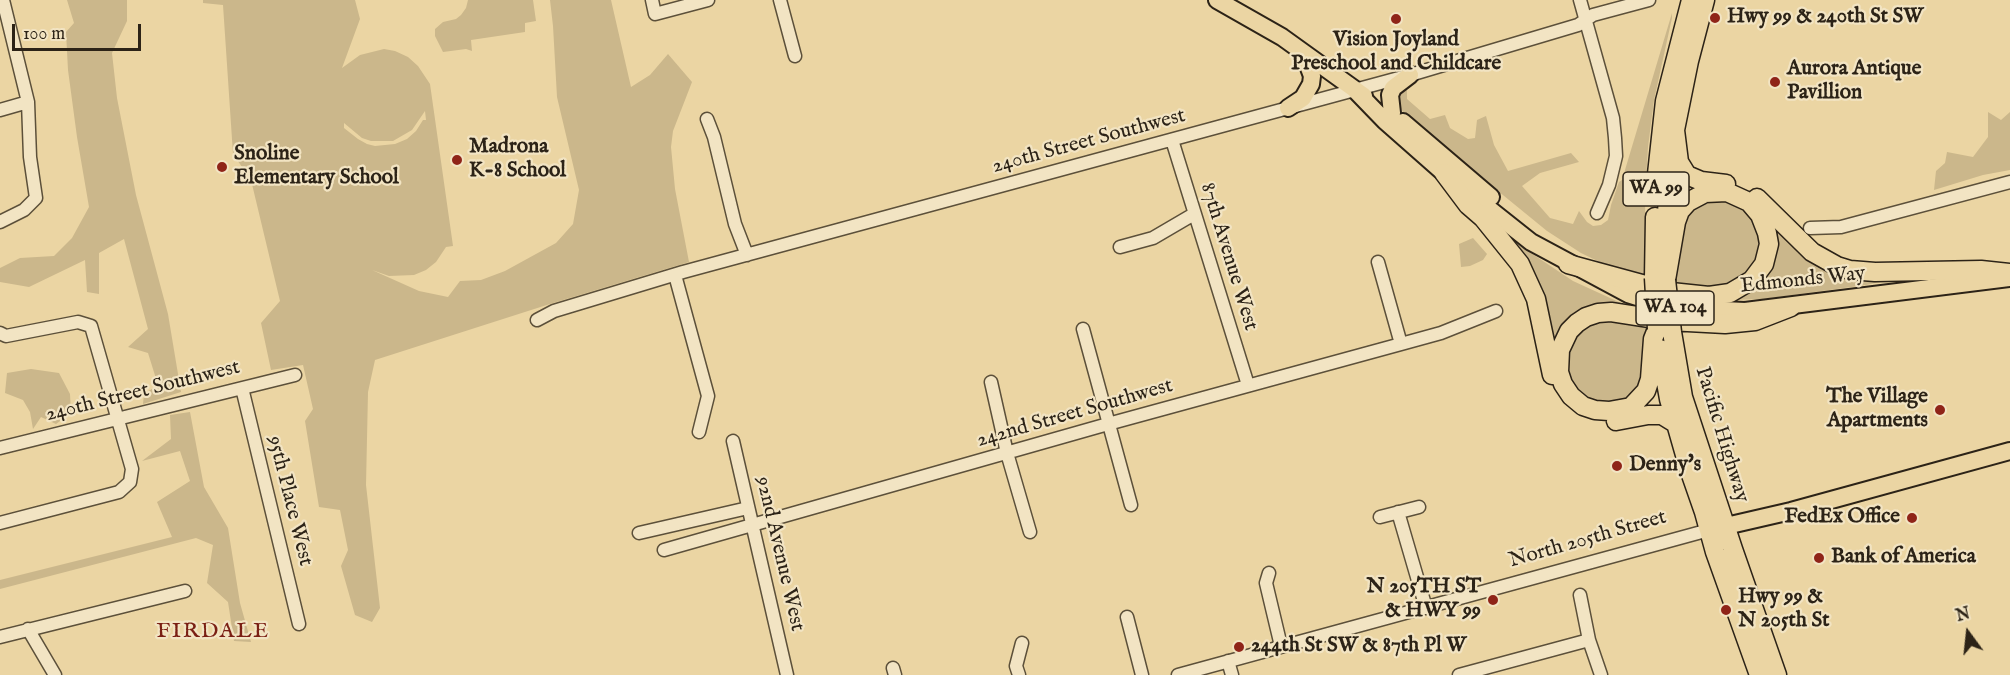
<!DOCTYPE html>
<style>
body{margin:0}
#map{position:relative;width:2010px;height:675px;overflow:hidden;background:#ebd5a3;font-family:"IM FELL English",serif}
canvas{display:block}
.north{position:absolute;left:1938px;top:603px;width:60px;height:60px;-webkit-text-stroke:4px #f2e4c3;paint-order:stroke;rotate:345deg;font-size:16px;font-weight:700;line-height:24px;text-align:center;color:#2c2317}
.north::after{content:'';display:block;margin:auto;width:21px;height:27px;background:#2c2317;clip-path:polygon(50% 0,100% 100%,50% 72%,0 100%)}
.scale{position:absolute;left:12px;top:24px;width:129px;height:27px;box-sizing:border-box;border:3px solid #2c2317;border-top:0;padding-left:8px;font-size:18px;line-height:21px;white-space:nowrap;color:#2c2317;-webkit-text-stroke:4px #f2e4c3;paint-order:stroke}
</style>
<div id="map">
<canvas width="2010" height="675"></canvas>
<div class="north">N</div>
<div class="scale">100 m</div>
</div>
<script>
const g = document.querySelector('canvas').getContext('2d');
g.lineJoin = 'round';
function fillPath(path, color) { g.fillStyle = color; g.fill(path, 'evenodd'); }
const shape = rows => new Path2D(rows.map(r => 'M' + r).join(''));
function trace(path, color, width, dash) { g.strokeStyle = color; g.lineWidth = width; g.lineCap = dash ? 'butt' : 'round'; g.setLineDash(dash || []); g.stroke(path); }
function label(font, color, halo, rows, align = 'center') {
  g.font = font + ' "IM FELL English",serif'; g.lineWidth = 4.5; g.setLineDash([]); g.textBaseline = 'middle'; g.strokeStyle = halo; g.fillStyle = color; for (const [text, x, y, turn = 0] of rows) {
    g.save(); g.translate(x, y); g.rotate((+turn || 0) * Math.PI / 180); g.textAlign = isNaN(turn) ? turn : align; if (halo) g.strokeText(text, 0, 0); g.fillText(text, 0, 0); g.restore();
  }
}
fillPath(shape([
 [67,0,127,0,127,21,112,53,117,98,136,195,168,314,181,392,143,404,144,394,158,385,148,353,128,347,148,329,124,239,99,253,99,294,87,292,85,260,29,287,0,282,0,268,20,258,54,256,72,238,89,207,77,137,68,70,66,32,74,23],
 [203,0,355,0,360,19,342,68,360,55,384,49,395,51,408,57,418,66,430,84,453,246,446,247,436,262,426,270,414,275,389,276,372,270,419,291,448,297,460,281,481,280,505,271,556,243,573,224,579,190,557,97,553,26,550,0,611,0,631,87,650,75,668,54,692,82,673,131,671,147,675,189,689,262,553,303,375,360,368,392,366,485,380,608,372,622,355,615,341,566,348,550,340,510,319,507,305,421,313,409,303,365,271,370,261,323,280,301,251,180,233,154,223,5,203,3],
 [425,111,426,120,423,120,416,131,407,139,395,144,375,146,367,144,358,139,344,128,344,123,362,138,371,141,393,141,412,130],
 [468,0,533,0,536,21,525,23,525,32,471,40,472,51,466,49,443,52,435,36,435,29,443,22,456,19,461,15,466,8],
 [1672,13,1672,18,1654,100,1648,147,1645,197,1646,279,1612,268,1581,253,1547,231,1405,115,1401,109,1399,97,1401,92,1407,86,1407,99,1430,119,1445,115,1450,128,1468,139,1475,138,1477,120,1486,116,1494,145,1508,171,1571,153,1579,162,1540,173,1522,186,1550,218,1573,224,1579,211,1587,222,1593,226,1601,225,1608,220,1611,205,1619,182,1622,180],
 [1988,112,2001,120,2010,112,2010,170,1983,175,1934,190,1936,171,1945,163,1947,152,1973,157,1988,137],
 [1725,199,1741,206,1752,215,1760,237,1755,265,1747,275,1727,287,1674,286,1685,216,1704,200],
 [1780,227,1797,244,1894,279,1866,285,1763,299,1731,300,1737,295,1772,229],
 [1473,238,1487,254,1483,260,1470,266,1461,267,1459,244],
 [1513,241,1573,281,1621,303,1554,348,1512,242],
 [1591,320,1646,322,1647,361,1639,388,1626,399,1605,404,1590,400,1577,391,1565,369,1569,341],
 [31,369,59,373,70,394,71,413,56,424,41,417,33,429,30,412,23,400,5,393,7,373],
 [190,412,204,487,228,528,240,603,251,642,234,641,228,602,207,583,213,545,196,538,0,589,0,580,172,537,157,502,190,481,180,451,142,461,171,439,170,415]
]), '#cbb78b');
const minor = shape([
 [652,0,655,14,708,0],
 [780,0,795,56],
 [1580,0,1613,118,1615,138,1616,156,1609,185,1597,213],
 [0,110,28,102],
 [707,119,714,137,735,224,747,255],
 [1172,140,1248,385],
 [0,222,24,210,36,198,30,157,28,102,3,0],
 [1810,228,1841,227,2010,182],
 [1120,247,1153,238,1194,214],
 [1378,262,1401,344],
 [675,275,708,396,699,432],
 [537,320,554,311,683,272,1410,75,1578,25,1593,15,1649,0],
 [1083,329,1131,505],
 [0,333,6,336,78,322,91,326,132,469,130,482,119,492,0,523],
 [991,382,1007,453,1030,532],
 [242,388,299,624],
 [733,441,787,675],
 [0,448,295,375],
 [1398,512,1426,608],
 [1380,517,1419,507],
 [639,533,748,508],
 [664,550,1108,424,1401,344,1441,333,1496,311],
 [1269,573,1266,583,1281,646],
 [1580,595,1589,640,1601,675],
 [1127,617,1142,675],
 [28,629,55,675],
 [0,637,185,591],
 [1228,661,1232,675],
 [893,668,895,675],
 [1019,675,1016,666,1022,643],
 [1178,675,1709,530],
 [1459,675,1589,640]
]);
const major = shape([
 [1217,0,1282,37,1364,96],
 [1355,90,1385,121,1444,173,1531,242,1628,294,1647,300,1678,308,1745,311,2010,278],
 [1288,108,1303,98,1311,84,1312,76,1309,68,1301,51],
 [1392,113,1390,95,1393,88,1410,75],
 [1403,122,1491,197],
 [1713,529,1791,511,2010,451]
]);
const highway = shape([
 [1675,130,1679,162,1687,175,1701,181,1726,184],
 [1444,173,1468,205,1483,218,1520,264,1536,299,1552,375],
 [1657,174,1665,101,1691,0],
 [1757,198,1812,252,1837,266,1850,270,1875,272,1981,270,2010,273],
 [1666,236,1669,173,1675,130,1689,61,1705,0],
 [1568,264,1671,292,1709,296,1730,293,1752,280,1764,264,1769,244,1767,233,1760,215,1749,202,1727,192,1705,193,1688,202,1680,211,1676,222,1666,280],
 [1654,278,1655,217],
 [1657,329,1653,339,1650,379,1646,391,1631,407,1609,411,1595,410,1583,406,1571,396,1563,384,1559,372,1560,350,1569,331,1577,323,1586,317,1598,313,1611,312,1669,321,1725,324,1755,321,1791,307],
 [1672,332,1683,397,1733,549,1777,675],
 [1660,349,1669,399,1689,469,1704,512,1715,552,1759,675],
 [1616,421,1648,415,1662,415,1675,423]
]);
trace(minor, '#5c503a', 15);
trace(major, '#2c2317', 20);
trace(highway, '#2c2317', 21);
trace(minor, '#f2e4c3', 12);
trace(major, '#ebd5a3', 16);
trace(highway, '#ebd5a3', 18);
const highwayBridge = shape([
 [1654,278,1657,329],
 [1666,280,1672,332]
]);
trace(highwayBridge, '#2c2317', 21, []);
trace(highwayBridge, '#ebd5a3', 18);
for (const [x, y, r, color] of [
 [1715,18,6,"#8f2418"],
 [1396,19,6,"#8f2418"],
 [1775,82,6,"#8f2418"],
 [457,160,6,"#8f2418"],
 [222,167,6,"#8f2418"],
 [1940,410,6,"#8f2418"],
 [1617,466,6,"#8f2418"],
 [1912,518,6,"#8f2418"],
 [1819,558,6,"#8f2418"],
 [1493,600,6,"#8f2418"],
 [1726,610,6,"#8f2418"],
 [1239,647,6,"#8f2418"]
]) { const dot = new Path2D(); dot.arc(x, y, r, 0, 2 * Math.PI); g.fillStyle = color; g.fill(dot); trace(dot, '#f2e4c3', 2); }
for (const [x, y, w] of [
 [1656,189,66],
 [1675,308,78]
]) { const box = new Path2D(); box.roundRect(x - w / 2, y - 17, w, 34, 4.5); g.fillStyle = '#f2e4c3'; g.fill(box); trace(box, '#2c2317', 1.5); }
label('bold 20px', '#2c2317', null, [
 ["WA 99",1656,189],
 ["WA 104",1675,308]
]);
label('bold 21px', '#2c2317', '#f2e4c3', [
 ["Hwy 99 & 240th St SW",1727,18],
 ["Vision Joyland",1396,41,"center"],
 ["Preschool and Childcare",1396,65,"center"],
 ["Aurora Antique",1787,70],
 ["Pavillion",1787,94],
 ["Madrona",469,148],
 ["K-8 School",469,172],
 ["Snoline",234,155],
 ["Elementary School",234,179],
 ["The Village",1928,398,"right"],
 ["Apartments",1928,422,"right"],
 ["Denny's",1629,466],
 ["FedEx Office",1900,518,"right"],
 ["Bank of America",1831,558],
 ["N 205TH ST",1481,588,"right"],
 ["& HWY 99",1481,612,"right"],
 ["Hwy 99 &",1738,598],
 ["N 205th St",1738,622],
 ["244th St SW & 87th Pl W",1251,647]
], 'left');
label('21px', '#2c2317', '#f2e4c3', [
 ["240th Street Southwest",1089,142,-15],
 ["87th Avenue West",1228,257,73],
 ["Edmonds Way",1803,281,-6],
 ["240th Street Southwest",143,392,-14],
 ["242nd Street Southwest",1075,414,-16],
 ["Pacific Highway",1721,435,73],
 ["95th Place West",289,501,76],
 ["North 205th Street",1588,540,-16],
 ["92nd Avenue West",779,554,77]
]);
g.letterSpacing = '1.5px';
label('22px', '#7a1f14', '#f2e4c3', [
 ["FIRDALE",213,632]
]);
g.letterSpacing = '0px';
</script>
